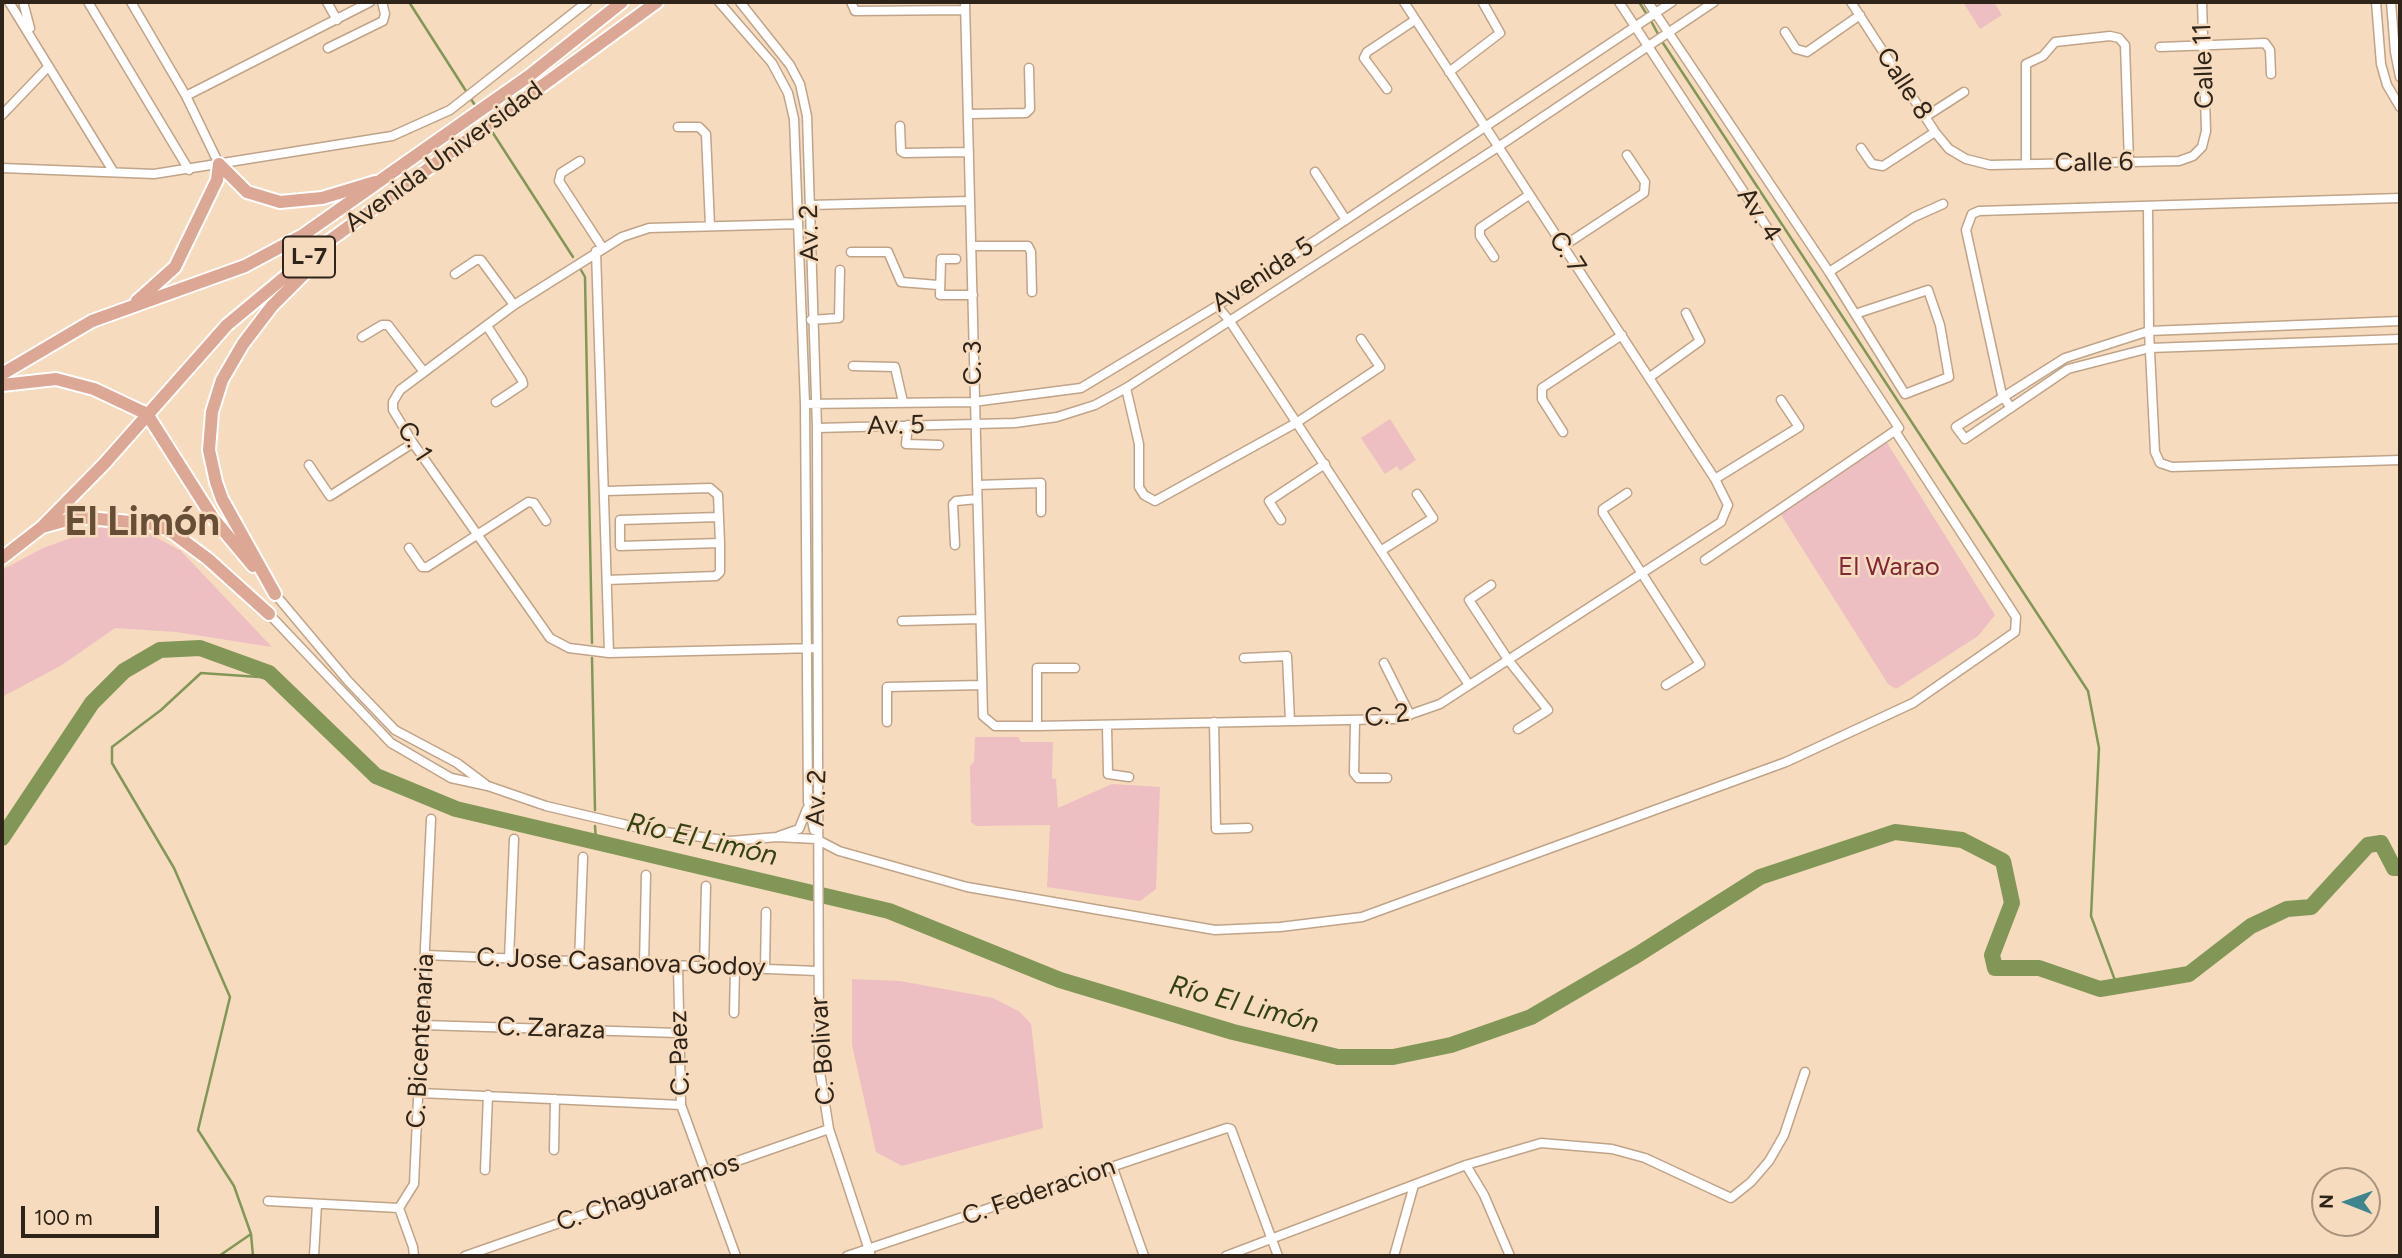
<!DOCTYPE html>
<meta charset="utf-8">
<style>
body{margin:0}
#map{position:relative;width:2402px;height:1258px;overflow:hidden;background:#f7dbbe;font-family:Figtree,sans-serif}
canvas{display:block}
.frame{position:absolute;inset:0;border:4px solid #2e2419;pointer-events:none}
.north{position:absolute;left:2311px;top:1167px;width:70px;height:70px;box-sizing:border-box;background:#f7dbbe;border:2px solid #a7927c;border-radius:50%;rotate:271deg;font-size:19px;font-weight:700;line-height:28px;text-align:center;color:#2e2419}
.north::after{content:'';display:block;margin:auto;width:24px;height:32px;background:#3e858e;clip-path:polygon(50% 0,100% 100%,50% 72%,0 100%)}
.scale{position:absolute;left:21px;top:1206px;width:138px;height:32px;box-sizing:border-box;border:4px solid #2e2419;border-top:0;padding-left:9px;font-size:21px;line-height:24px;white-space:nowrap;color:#2e2419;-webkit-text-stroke:5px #f7dbbe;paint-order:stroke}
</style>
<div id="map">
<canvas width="2402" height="1258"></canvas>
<div class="frame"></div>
<div class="north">N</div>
<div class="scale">100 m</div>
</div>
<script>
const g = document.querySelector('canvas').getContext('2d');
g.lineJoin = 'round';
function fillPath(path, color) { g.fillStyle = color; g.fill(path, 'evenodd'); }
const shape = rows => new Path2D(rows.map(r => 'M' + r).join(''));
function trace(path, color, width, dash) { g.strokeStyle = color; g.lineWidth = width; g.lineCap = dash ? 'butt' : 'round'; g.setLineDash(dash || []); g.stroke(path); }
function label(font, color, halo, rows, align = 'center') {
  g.font = font + ' Figtree,sans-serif'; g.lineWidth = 5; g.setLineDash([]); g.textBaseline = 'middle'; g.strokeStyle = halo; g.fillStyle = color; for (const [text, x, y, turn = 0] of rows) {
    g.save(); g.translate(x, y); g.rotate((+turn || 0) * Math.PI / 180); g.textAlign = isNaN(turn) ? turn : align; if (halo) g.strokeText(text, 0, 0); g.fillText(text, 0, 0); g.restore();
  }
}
fillPath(shape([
 [1963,2,1994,2,2002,15,1980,29],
 [1390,419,1416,460,1400,471,1397,466,1385,474,1361,438],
 [1884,438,1995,615,1978,636,1896,689,1888,684,1778,510],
 [102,527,148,533,181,551,272,647,176,632,115,628,62,665,2,697,2,570,43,548],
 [975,737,1018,737,1021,742,1053,742,1052,778,1056,779,1058,808,1112,784,1160,787,1156,889,1140,901,1047,887,1050,825,976,826,971,822,970,766,974,762],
 [852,979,900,981,993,998,1020,1012,1031,1024,1043,1128,902,1166,876,1152,852,1045]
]), '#edbec2');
trace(shape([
 [409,2,466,91],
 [1639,2,1646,13],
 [1651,21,1658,34],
 [1663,43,2088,691,2099,748,2091,916,2116,983],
 [471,99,476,107],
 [491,130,573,257],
 [581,270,585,277,592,643],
 [592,658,595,810],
 [595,826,596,842],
 [219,1256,251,1234],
 [253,1256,251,1234,234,1186,198,1130,230,997,174,868,112,763,112,747,161,710,201,673,274,678]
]), '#829757', 2.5);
trace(shape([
 [2,838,92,703,124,671,160,650,200,648,269,673,376,776,456,809,889,911,1060,980,1233,1032,1338,1057,1393,1057,1451,1045,1531,1017,1637,955,1760,877,1895,832,1962,840,2003,861,2012,903,1992,955,1995,968,2039,968,2100,989,2189,974,2251,926,2287,909,2311,907,2368,845,2381,843,2394,868,2400,868]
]), '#829757', 16);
const minor = shape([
 [9,2,113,171],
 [23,2,30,28],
 [88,2,189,170],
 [131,2,186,96,219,164],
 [327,2,337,20],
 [719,2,772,63,788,93,794,119,805,404,808,802,814,830],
 [740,2,790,65,800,84,807,116,817,428,819,1066,829,1129,871,1256],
 [851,2,855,11,964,10],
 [965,2,983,716,995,726,1037,726,1397,719,1440,704,1721,522,1728,505,1715,479,1404,2],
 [1619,2,1899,428,1705,560],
 [1648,2,1829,272,1905,394,1949,377,1940,325,1928,290,1855,314],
 [1851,2,1935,132,1949,149,1966,159,1990,165,2179,161,2193,156,2202,147,2206,131,2202,2],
 [2376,2,2381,64,2387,85,2400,107],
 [2391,2,2395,52,2400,77],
 [1785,32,1796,49,1807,52,1860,15],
 [2160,47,2265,43,2270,50,2271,74],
 [328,48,383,21,385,14,382,2],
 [1449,72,1500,33,1483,3],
 [1387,89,1364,58,1367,52,1415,20],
 [186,96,370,2],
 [968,114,1026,113,1030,109,1029,68],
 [2,115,48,67],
 [1925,117,1964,92],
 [900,126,901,151,904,153,969,152],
 [678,127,699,127,706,134,710,226],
 [1861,148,1872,164,1883,166,1935,132],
 [580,161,561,173,559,181,602,247],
 [2026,164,2026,64,2043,56,2055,42,2110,36,2119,38,2125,45,2129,162],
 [2,168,154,174,392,136,450,110,587,2],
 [1315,172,1346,220],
 [810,205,970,201],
 [2148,206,2149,331,2155,452,2160,463,2172,467,2400,460],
 [798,224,649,228,622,237,514,305,400,390,393,402,393,410,413,443,550,638,569,648,609,653,817,648],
 [972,246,1028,246,1031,252,1032,292],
 [1562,247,1644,193,1645,182,1627,155],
 [596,251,609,653],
 [851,252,888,252,901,282,938,285],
 [1494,257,1480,236,1480,228,1529,195],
 [956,259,941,259,940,295,973,295],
 [1829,272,1914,217,1943,204],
 [455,274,476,260,481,260,514,305],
 [1217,306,1229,320,1469,685],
 [811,320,839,318,840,270],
 [2400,321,2149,331,2065,358,1956,427,1965,439,2068,369,2150,348,2400,339],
 [487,326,522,380,523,384,496,402],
 [362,337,382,325,388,325,424,372],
 [853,366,895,367,903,402],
 [1650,377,1700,341,1686,313],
 [1126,388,1139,444,1139,487,1144,495,1155,501,1296,423,1380,367,1361,339],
 [805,404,973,402,1081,388,1217,306,1672,2],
 [2011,408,2002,395,1966,230,1972,214,1979,211,2400,198],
 [908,425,906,444,939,445],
 [817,428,1015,423,1057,417,1095,405,1126,388,1498,147,1714,2],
 [1563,432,1542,399,1542,388,1622,335],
 [309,465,330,496,413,443],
 [1715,479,1799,427,1781,400],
 [977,485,1041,483,1041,512],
 [606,491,710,488,718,495,720,543,720,572,716,576,607,580],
 [1627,493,1603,509,1603,513,1700,664,1666,685],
 [719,517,620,520,620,546,720,543],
 [1281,520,1269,501,1325,464],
 [955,545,953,504,956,501,977,499],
 [409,548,422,567,427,567,528,502,534,503,546,521],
 [1382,550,1433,518,1417,494],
 [1491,585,1469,600,1509,661,1548,710,1518,729],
 [275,594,348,681,395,730,457,763,485,784],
 [269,614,391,743,451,778,488,786,546,806,644,829,730,841,777,837,816,839,839,851,967,887,1215,930,1280,927,1362,917,1786,762,1913,703,2015,632,2016,617,1895,431],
 [902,621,980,619],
 [1244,658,1287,656,1290,721],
 [1384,663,1410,715],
 [1355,721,1354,773,1358,778,1387,778],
 [887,722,887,687,982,685],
 [1214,722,1216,829,1248,828],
 [1037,726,1037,668,1075,668],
 [1107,726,1108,774,1129,777],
 [779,836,799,829,807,809],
 [425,955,817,971],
 [509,959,514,839],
 [579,962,583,857],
 [644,965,646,875],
 [678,966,681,1105,736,1256],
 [704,967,706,886],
 [765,969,766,912],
 [734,1013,735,968],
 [423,1025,678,1033],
 [420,1093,681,1105],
 [554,1150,555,1099],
 [1466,1165,1484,1195,1510,1256],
 [1113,1168,1144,1256],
 [485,1170,488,1095],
 [268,1201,399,1208],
 [314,1256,317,1204],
 [414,1256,413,1247,399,1208,414,1184,431,819],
 [465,1256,829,1129],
 [847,1256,1227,1128,1231,1129,1278,1256],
 [1226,1256,1466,1165,1541,1143,1612,1149,1645,1158,1731,1198,1751,1182,1769,1161,1784,1135,1805,1072],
 [1394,1256,1414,1185]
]);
const primary = shape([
 [219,164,247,192,280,202,322,198,375,182],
 [137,301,175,267,217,180,219,164],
 [2,374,92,321,245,266,303,235,529,76,622,2],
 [2,385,56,379,94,389,147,414,213,518,253,566],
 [42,527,78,517,151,524,169,530,208,559,269,614],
 [2,558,42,527,104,464,227,325,322,246,657,2],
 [275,594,222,499,216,482,209,450,212,412,222,380,243,344,272,306,314,264,320,250]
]);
trace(minor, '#bfa489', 11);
trace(primary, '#fff', 16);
trace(minor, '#fff', 8);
trace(primary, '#dca794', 12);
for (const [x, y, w] of [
 [309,257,52]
]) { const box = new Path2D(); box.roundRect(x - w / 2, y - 20.5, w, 41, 5); g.fillStyle = '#f7dbbe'; g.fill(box); trace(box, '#2e2419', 2); }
label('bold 24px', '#2e2419', null, [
 ["L-7",309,257]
]);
label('26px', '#2e2419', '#f7dbbe', [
 ["Calle 11",2204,66,-92],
 ["Calle 8",1904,84,57],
 ["Avenida Universidad",444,157,-36],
 ["Calle 6",2094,163,-1],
 ["Av. 4",1759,215,57],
 ["Av. 2",810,233,-91],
 ["C. 7",1567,253,57],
 ["Avenida 5",1263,275,-33],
 ["C. 3",973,363,-90],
 ["Av. 5",896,426,-1],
 ["C. 1",414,442,57],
 ["C. 2",1387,716,-8],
 ["Av. 2",817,798,-88],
 ["C. Jose Casanova Godoy",621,963,2],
 ["C. Zaraza",551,1029,2],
 ["C. Bicentenaria",421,1041,-87],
 ["C. Bolivar",823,1051,-94],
 ["C. Paez",680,1053,-92],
 ["C. Federacion",1039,1192,-19],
 ["C. Chaguaramos",648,1193,-19]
]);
label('26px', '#802838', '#f7dbbe', [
 ["El Warao",1889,567]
]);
label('italic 28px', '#344212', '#f7dbbe', [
 ["Río El Limón",702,840,13],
 ["Río El Limón",1244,1005,15]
]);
label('bold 40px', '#664f36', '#f7dbbe', [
 ["El Limón",142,523]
]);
</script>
